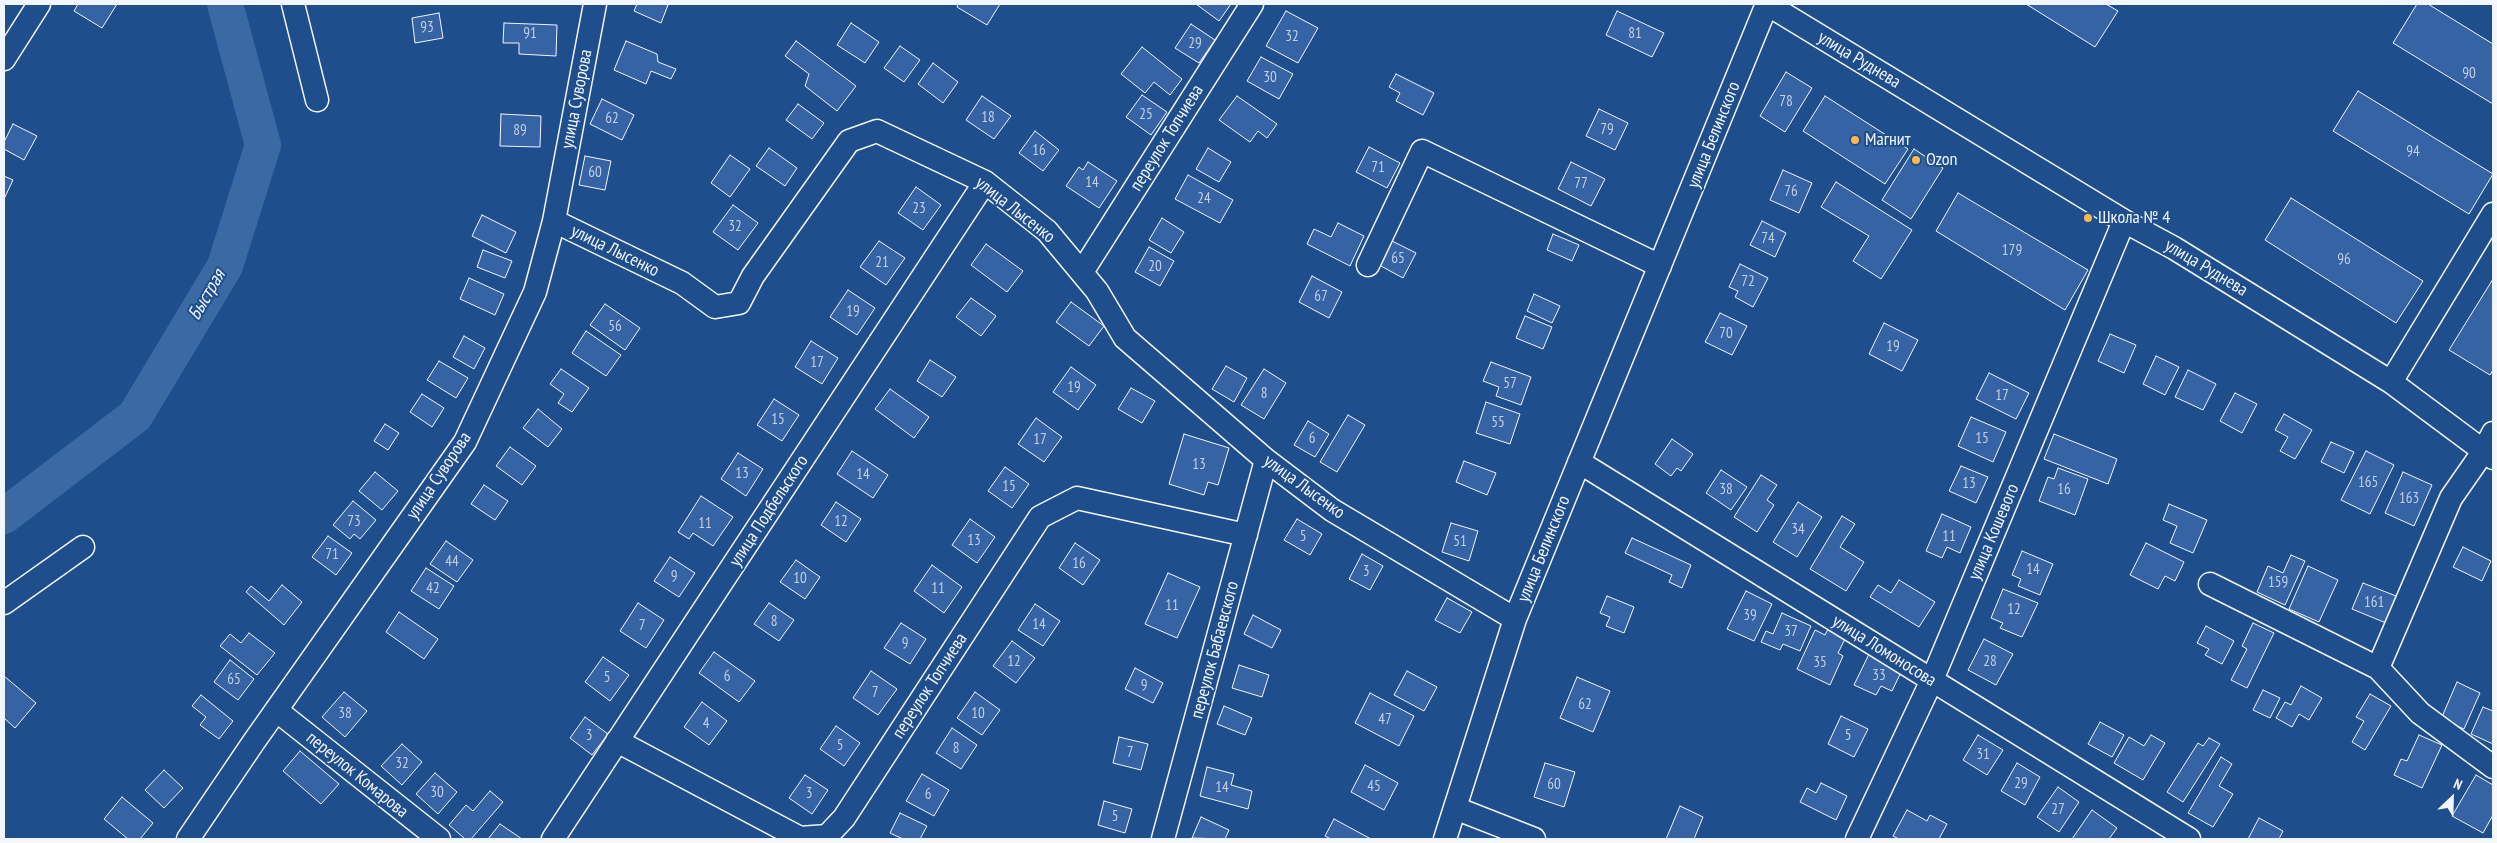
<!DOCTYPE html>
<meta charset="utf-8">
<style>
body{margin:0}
#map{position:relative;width:2497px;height:843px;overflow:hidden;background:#1f4e8c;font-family:"PT Sans Narrow",sans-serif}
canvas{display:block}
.frame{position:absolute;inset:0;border:5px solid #f2f6ff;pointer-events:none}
.north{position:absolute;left:2427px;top:773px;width:50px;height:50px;-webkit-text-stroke:4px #1f4e8c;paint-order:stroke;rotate:24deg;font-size:14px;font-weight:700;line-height:20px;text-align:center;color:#f2f6ff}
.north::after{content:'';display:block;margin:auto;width:18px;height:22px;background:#f2f6ff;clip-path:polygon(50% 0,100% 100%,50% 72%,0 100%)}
</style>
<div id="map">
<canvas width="2497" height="843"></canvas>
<div class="frame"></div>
<div class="north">N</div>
</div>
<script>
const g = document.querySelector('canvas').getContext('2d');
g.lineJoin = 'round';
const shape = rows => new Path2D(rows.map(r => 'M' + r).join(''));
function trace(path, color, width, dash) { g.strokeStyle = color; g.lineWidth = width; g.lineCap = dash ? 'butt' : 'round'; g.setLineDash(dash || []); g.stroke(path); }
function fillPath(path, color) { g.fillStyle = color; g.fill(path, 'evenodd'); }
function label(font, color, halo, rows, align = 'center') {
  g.font = font + ' "PT Sans Narrow",sans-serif'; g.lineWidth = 4; g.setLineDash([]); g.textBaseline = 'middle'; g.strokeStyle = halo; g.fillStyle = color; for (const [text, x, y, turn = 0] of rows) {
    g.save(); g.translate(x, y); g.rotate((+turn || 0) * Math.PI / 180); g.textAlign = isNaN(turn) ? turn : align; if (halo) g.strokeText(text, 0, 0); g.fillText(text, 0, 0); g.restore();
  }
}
trace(shape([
 [4,516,135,416,225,266,263,145,225,4]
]), '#3b69a3', 36);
const building = shape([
 [78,4,117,4,102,28,74,11,78,4],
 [637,4,664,4,668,5,661,23,634,11,637,4],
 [958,4,1000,4,987,25,957,7,958,4],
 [1196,4,1231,4,1219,21,1196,4],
 [2026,4,2106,4,2118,11,2095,47,2026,4],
 [2417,4,2428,4,2493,44,2493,104,2393,43,2417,4],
 [1286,11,1318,28,1298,63,1266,46,1286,11],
 [1617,11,1664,33,1652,57,1606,35,1617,11],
 [439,13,443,38,415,43,412,18,439,13],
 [504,23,557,25,556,56,519,54,519,43,503,43,504,23],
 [851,23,879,42,865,63,837,45,851,23],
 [1191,24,1215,40,1199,63,1175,48,1191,24],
 [626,41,657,54,658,62,676,69,671,79,651,71,646,84,614,70,626,41],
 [796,41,856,86,837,111,805,86,809,74,785,56,796,41],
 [900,46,920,60,904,82,884,68,900,46],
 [1142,47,1182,79,1170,95,1154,82,1145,93,1121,74,1142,47],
 [1261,57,1293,74,1279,99,1247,81,1261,57],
 [933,63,958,82,943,103,918,84,933,63],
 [1786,72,1812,88,1785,132,1760,116,1786,72],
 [1396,74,1434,93,1423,115,1396,101,1400,93,1389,87,1396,74],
 [2358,91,2493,174,2469,214,2333,131,2358,91],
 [1142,95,1167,112,1151,135,1126,117,1142,95],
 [982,96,1011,116,994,139,966,120,982,96],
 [1237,96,1277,124,1267,138,1258,131,1250,142,1219,120,1237,96],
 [1825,96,1908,149,1885,184,1803,131,1825,96],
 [602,99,634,115,622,140,590,124,602,99],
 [798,104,824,123,812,139,786,120,798,104],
 [1599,109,1628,123,1615,150,1586,136,1599,109],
 [501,114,541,116,540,147,500,146,501,114],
 [13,124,37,136,24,160,4,149,4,142,13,124],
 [1035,131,1059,150,1043,171,1019,153,1035,131],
 [1369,147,1400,163,1387,188,1356,172,1369,147],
 [769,148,797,168,785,186,756,166,769,148],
 [1208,148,1231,162,1219,182,1196,169,1208,148],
 [1914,149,1943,168,1911,219,1882,200,1914,149],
 [730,155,750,169,730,197,711,183,730,155],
 [585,156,611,161,605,190,579,185,585,156],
 [1088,162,1117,181,1099,208,1066,186,1079,167,1083,170,1088,162],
 [1571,162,1605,179,1591,206,1558,189,1571,162],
 [1783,170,1812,183,1799,213,1770,200,1783,170],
 [1188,175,1233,200,1220,223,1175,199,1188,175],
 [4,176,13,180,4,199,4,176],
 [1836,182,1912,230,1881,279,1853,261,1869,236,1821,207,1836,182],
 [916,187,941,205,923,230,898,213,916,187],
 [1958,193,2088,270,2065,310,1936,231,1958,193],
 [2291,198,2423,281,2396,323,2265,240,2291,198],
 [733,205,758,223,738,250,713,232,733,205],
 [482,215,516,232,506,253,472,236,482,215],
 [1162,218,1184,232,1171,253,1149,240,1162,218],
 [1762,221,1786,233,1775,257,1750,245,1762,221],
 [1338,223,1364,236,1350,266,1307,244,1314,229,1331,237,1338,223],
 [1553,234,1579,245,1572,261,1547,250,1553,234],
 [879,241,905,258,886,285,860,267,879,241],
 [1392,241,1416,253,1403,278,1379,265,1392,241],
 [986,244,1023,271,1007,292,971,265,986,244],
 [1149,247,1174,261,1160,286,1135,272,1149,247],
 [483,250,512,261,505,278,477,267,483,250],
 [1740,264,1768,278,1753,307,1735,297,1738,291,1729,287,1740,264],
 [1312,276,1342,292,1329,318,1299,302,1312,276],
 [469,278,504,294,495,315,460,299,469,278],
 [2493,279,2493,370,2490,375,2449,350,2493,279],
 [848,290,875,308,857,335,830,317,848,290],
 [1534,294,1560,306,1552,323,1527,311,1534,294],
 [971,298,996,316,981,336,956,317,971,298],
 [1071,302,1104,326,1089,346,1056,322,1071,302],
 [605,304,640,328,625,350,590,325,605,304],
 [1720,313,1747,326,1732,355,1705,342,1720,313],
 [1525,316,1552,327,1543,349,1516,338,1525,316],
 [1884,323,1918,340,1902,371,1869,354,1884,323],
 [586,331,621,355,606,376,572,353,586,331],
 [2110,334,2136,345,2124,373,2098,361,2110,334],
 [464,336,485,348,474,369,453,357,464,336],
 [811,341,838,358,822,384,795,367,811,341],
 [2156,356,2179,367,2165,395,2143,384,2156,356],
 [930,360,956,377,942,397,917,381,930,360],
 [439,361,468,378,456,398,427,380,439,361],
 [1491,362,1531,377,1521,405,1496,396,1499,387,1483,381,1491,362],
 [1226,366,1247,378,1234,402,1212,389,1226,366],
 [1071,367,1096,385,1078,410,1053,392,1071,367],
 [561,369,589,388,572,412,558,403,564,394,550,384,561,369],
 [1264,369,1286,383,1264,419,1241,405,1264,369],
 [2188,370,2216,384,2203,410,2175,397,2188,370],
 [1989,373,2029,393,2016,419,1976,399,1989,373],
 [1131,388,1155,401,1142,423,1118,409,1131,388],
 [890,389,929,417,914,438,875,409,890,389],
 [2235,393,2257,404,2242,433,2220,421,2235,393],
 [422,394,444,408,432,427,410,412,422,394],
 [774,399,799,415,782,441,757,425,774,399],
 [1486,402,1520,414,1510,444,1476,433,1486,402],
 [538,409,562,429,548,447,523,428,538,409],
 [2284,414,2312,430,2295,459,2280,451,2288,437,2275,430,2284,414],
 [1348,415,1365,425,1337,472,1320,462,1348,415],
 [1971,417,2006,432,1993,462,1958,446,1971,417],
 [1036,418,1062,437,1044,462,1018,444,1036,418],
 [1308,421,1329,434,1315,457,1294,445,1308,421],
 [385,424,399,433,388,450,374,441,385,424],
 [1184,434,1229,448,1218,485,1208,482,1204,495,1169,484,1184,434],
 [2054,434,2117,459,2108,484,2044,459,2054,434],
 [1672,439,1693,454,1681,471,1677,468,1671,476,1655,464,1672,439],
 [2331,442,2354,452,2344,473,2321,462,2331,442],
 [510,447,536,466,522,485,496,466,510,447],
 [852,451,888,475,873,498,837,474,852,451],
 [2366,451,2394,465,2370,514,2341,500,2366,451],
 [738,453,763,469,746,496,721,479,738,453],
 [1464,461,1496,473,1487,495,1456,482,1464,461],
 [1961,466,1988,477,1976,503,1949,491,1961,466],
 [1005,467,1029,484,1012,508,988,491,1005,467],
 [2058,468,2088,479,2075,515,2039,501,2048,477,2054,479,2058,468],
 [1721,470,1747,487,1731,510,1706,493,1721,470],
 [375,472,398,491,382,510,359,491,375,472],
 [2403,472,2432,485,2414,526,2385,513,2403,472],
 [1761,475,1777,485,1767,500,1774,505,1757,532,1734,517,1761,475],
 [484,485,508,501,495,520,471,504,484,485],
 [701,496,733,517,713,546,693,533,689,539,678,532,701,496],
 [353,501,376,520,360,539,354,534,350,539,333,525,353,501],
 [836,502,861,519,846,542,821,525,836,502],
 [1798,502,1822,517,1797,557,1773,542,1798,502],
 [2169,504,2207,520,2193,553,2170,543,2177,526,2163,520,2169,504],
 [1942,514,1971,527,1960,553,1947,547,1942,558,1926,551,1942,514],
 [1842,516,1855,524,1840,547,1864,562,1846,591,1810,569,1842,516],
 [970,519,995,537,977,563,952,545,970,519],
 [1297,519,1322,534,1310,555,1284,540,1297,519],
 [1451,523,1478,531,1469,561,1442,552,1451,523],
 [328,536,352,553,336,575,312,557,328,536],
 [1632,538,1691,565,1682,588,1669,582,1672,575,1625,553,1632,538],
 [446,541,473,560,457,582,430,564,446,541],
 [1075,543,1100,560,1083,585,1059,568,1075,543],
 [2146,543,2184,562,2175,581,2165,576,2158,589,2130,575,2146,543],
 [2463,547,2491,561,2482,581,2453,567,2463,547],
 [2022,551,2053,564,2040,595,2018,586,2021,579,2012,575,2022,551],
 [1362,554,1383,566,1370,590,1349,579,1362,554],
 [2291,555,2305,561,2285,605,2257,592,2268,566,2283,573,2291,555],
 [670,557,695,573,679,597,654,581,670,557],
 [796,560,820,577,805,599,780,582,796,560],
 [932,565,962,587,944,613,914,591,932,565],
 [2308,566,2338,580,2319,622,2289,609,2308,566],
 [426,568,454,586,439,609,411,591,426,568],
 [1168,573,1200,587,1177,638,1145,624,1168,573],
 [1899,580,1935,602,1919,627,1870,597,1878,585,1891,593,1899,580],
 [2363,583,2396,596,2386,623,2352,609,2363,583],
 [282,585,302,602,284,625,246,592,251,586,269,601,282,585],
 [2003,589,2038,603,2022,637,2000,628,2003,623,1991,618,2003,589],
 [1746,591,1772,604,1754,641,1727,629,1746,591],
 [1607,596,1634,607,1624,633,1606,626,1610,617,1600,613,1607,596],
 [1447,598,1472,612,1460,633,1435,620,1447,598],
 [638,603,664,620,646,648,620,631,638,603],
 [769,603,794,620,779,641,754,624,769,603],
 [1035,604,1060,621,1043,646,1018,630,1035,604],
 [399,612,438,639,424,659,386,632,399,612],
 [1782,613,1811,626,1800,651,1783,644,1780,650,1761,642,1766,631,1773,634,1782,613],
 [1253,615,1281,630,1272,648,1244,634,1253,615],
 [901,623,926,639,910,664,884,648,901,623],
 [2253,623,2274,633,2247,688,2231,680,2247,649,2242,646,2253,623],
 [2206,626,2234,641,2222,664,2205,655,2209,649,2197,643,2206,626],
 [1828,629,1846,637,1838,653,1843,656,1830,685,1797,669,1815,630,1825,635,1828,629],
 [249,633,275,653,257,675,220,646,230,634,241,643,249,633],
 [1984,639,2013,654,1996,685,1968,670,1984,639],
 [1012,641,1035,658,1016,683,993,666,1012,641],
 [714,652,755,681,739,702,699,673,714,652],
 [1870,652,1903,668,1892,691,1881,686,1876,695,1854,685,1870,652],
 [603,657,629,675,610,701,585,682,603,657],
 [230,660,254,679,238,700,214,682,230,660],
 [1239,665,1269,675,1262,697,1232,688,1239,665],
 [1135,668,1163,683,1153,703,1125,689,1135,668],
 [871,671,897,689,878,715,853,698,871,671],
 [1407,671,1437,687,1424,711,1394,695,1407,671],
 [4,676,36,703,15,728,4,718,4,676],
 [1577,677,1610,691,1593,732,1560,718,1577,677],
 [2457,682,2480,693,2464,729,2441,719,2457,682],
 [2301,686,2322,698,2309,720,2299,714,2292,727,2276,718,2285,702,2291,705,2301,686],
 [2263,690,2280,698,2270,718,2253,710,2263,690],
 [344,692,367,711,345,737,322,717,344,692],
 [975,692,1000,710,982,735,957,718,975,692],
 [1370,693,1414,716,1399,746,1355,723,1370,693],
 [2370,694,2391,706,2365,750,2352,742,2364,721,2356,717,2370,694],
 [201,695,233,721,219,739,200,725,206,717,192,706,201,695],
 [702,702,727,721,709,745,684,727,702,702],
 [1224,706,1252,718,1245,735,1217,724,1224,706],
 [2483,707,2493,711,2493,744,2471,734,2483,707],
 [1841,716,1868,729,1854,757,1828,744,1841,716],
 [585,717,608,734,592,755,570,738,585,717],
 [2100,722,2124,735,2112,757,2088,744,2100,722],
 [836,726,860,743,844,766,820,749,836,726],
 [952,728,977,745,961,769,936,753,952,728],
 [1978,735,2003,750,1987,775,1963,760,1978,735],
 [2151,735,2165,743,2143,780,2114,763,2129,737,2144,746,2151,735],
 [2419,735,2442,745,2422,788,2394,775,2401,759,2407,761,2419,735],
 [1119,737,1148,744,1141,770,1113,763,1119,737],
 [2209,738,2220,744,2183,802,2167,792,2198,743,2203,746,2209,738],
 [402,744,422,762,402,785,381,766,402,744],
 [300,751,339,784,321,804,283,771,300,751],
 [2221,757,2232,764,2219,786,2233,794,2213,827,2188,813,2221,757],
 [1545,763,1575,772,1564,807,1534,797,1545,763],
 [2017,763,2040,777,2025,805,2001,791,2017,763],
 [1365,765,1398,783,1384,810,1351,792,1365,765],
 [1207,767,1234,774,1231,785,1252,791,1248,809,1200,796,1207,767],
 [164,770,183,788,164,808,145,790,164,770],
 [435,773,457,792,438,814,416,794,435,773],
 [922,774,949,790,934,816,906,801,922,774],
 [805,775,828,790,812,814,789,798,805,775],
 [2476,775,2493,785,2493,815,2483,833,2452,816,2476,775],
 [1821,783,1847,796,1836,820,1800,802,1807,788,1816,793,1821,783],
 [2058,787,2079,802,2059,832,2037,817,2058,787],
 [490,791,503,802,471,839,465,839,449,825,466,805,473,811,490,791],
 [122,797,153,823,140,839,128,839,104,819,122,797],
 [1104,801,1132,809,1125,833,1098,825,1104,801],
 [1680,806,1703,817,1694,839,1666,839,1680,806],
 [1907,810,1927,821,1930,815,1947,824,1939,839,1899,839,1893,836,1907,810],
 [2092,810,2117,828,2109,839,2072,839,2092,810],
 [900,813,927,826,920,839,903,839,890,833,900,813],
 [1201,817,1229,830,1225,839,1192,838,1201,817],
 [2259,818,2283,831,2279,839,2248,839,2259,818],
 [1334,819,1371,839,1331,839,1325,836,1334,819],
 [500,824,522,839,488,839,500,824]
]);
fillPath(building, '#3563a3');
trace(building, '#f2f6ff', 1);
const minor = shape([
 [293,4,317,100],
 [1767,4,2124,221,2174,248,2391,382,2493,458],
 [4,59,39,4],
 [554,221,682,283,715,307,739,303,753,276,849,141,877,131,985,182,1047,231,1097,291,1125,338,1266,460,1332,510,1515,619],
 [1368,265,1422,151,1660,266],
 [1082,272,1252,4],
 [2391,382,2493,214],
 [1579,462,2189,839],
 [2210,584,2378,668,2420,713,2493,767],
 [4,603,83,547],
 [2378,668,2451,498,2483,452,2493,433],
 [276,710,439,839],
 [617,741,800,838,827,836,844,818,1040,517,1077,498,1246,535],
 [1455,808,1534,839],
 [188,839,253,743,465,442,535,292,554,221,595,4],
 [553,839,985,182],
 [1163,839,1266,460],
 [1445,839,1515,619,1767,4],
 [1857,839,1932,680,2124,221]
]);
trace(minor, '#f2f6ff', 25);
trace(minor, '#1f4e8c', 22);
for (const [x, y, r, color] of [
 [1855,140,5,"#ffb74d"],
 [1916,160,5,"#ffb74d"],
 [2088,218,5,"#ffb74d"]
]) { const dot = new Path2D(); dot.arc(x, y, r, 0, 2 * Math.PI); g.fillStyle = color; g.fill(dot); trace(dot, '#1f4e8c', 2); }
label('15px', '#c3d1e8', null, [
 ["93",427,28],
 ["91",530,34],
 ["81",1635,34],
 ["32",1292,37],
 ["29",1195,44],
 ["90",2469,74],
 ["30",1270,78],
 ["78",1786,102],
 ["25",1146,115],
 ["18",988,118],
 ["62",612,119],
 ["79",1607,130],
 ["89",520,131],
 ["16",1039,151],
 ["94",2413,152],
 ["71",1378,168],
 ["60",595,173],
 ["14",1092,183],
 ["77",1581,184],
 ["76",1791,192],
 ["24",1204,199],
 ["23",919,209],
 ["32",735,227],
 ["74",1768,239],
 ["179",2012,251],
 ["65",1398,259],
 ["96",2344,260],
 ["21",882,263],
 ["20",1155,267],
 ["72",1748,282],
 ["67",1321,297],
 ["19",853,312],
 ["56",615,327],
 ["70",1726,334],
 ["19",1893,347],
 ["17",817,363],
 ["57",1510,384],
 ["19",1074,388],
 ["8",1264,394],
 ["17",2002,396],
 ["15",778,420],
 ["55",1498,423],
 ["6",1312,439],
 ["15",1982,439],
 ["17",1040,440],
 ["13",1199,465],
 ["13",742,474],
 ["14",863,475],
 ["165",2368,483],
 ["13",1969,484],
 ["15",1009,487],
 ["38",1726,490],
 ["16",2064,490],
 ["163",2409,499],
 ["73",354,522],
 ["12",841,522],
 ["11",705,524],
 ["34",1798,530],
 ["5",1303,537],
 ["11",1949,537],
 ["13",974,541],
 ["51",1460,542],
 ["71",332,555],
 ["44",452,562],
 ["16",1079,564],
 ["14",2033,570],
 ["3",1366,572],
 ["9",674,577],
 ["10",800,579],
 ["159",2278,583],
 ["42",433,589],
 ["11",938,589],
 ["161",2374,603],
 ["11",1172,606],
 ["12",2014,610],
 ["39",1750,616],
 ["8",774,622],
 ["14",1039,625],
 ["7",642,626],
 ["37",1791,632],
 ["9",905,644],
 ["12",1014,662],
 ["28",1990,662],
 ["35",1820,663],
 ["33",1879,676],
 ["6",727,677],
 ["5",607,678],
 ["65",234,680],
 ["9",1144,686],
 ["7",875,693],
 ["62",1585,705],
 ["38",345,714],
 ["10",978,714],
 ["47",1385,720],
 ["4",706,724],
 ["3",589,736],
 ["5",1848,736],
 ["5",840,746],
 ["8",956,749],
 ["7",1130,753],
 ["31",1983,755],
 ["32",402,764],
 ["29",2021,784],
 ["60",1554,785],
 ["45",1374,787],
 ["14",1222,788],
 ["30",437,793],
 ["3",809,794],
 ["6",928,795],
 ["27",2058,810],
 ["5",1115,817]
]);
label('18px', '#f2f6ff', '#1f4e8c', [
 ["улица Руднева",1859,60,31],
 ["улица Суворова",577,99,-79],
 ["улица Белинского",1714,135,-68],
 ["переулок Топчиева",1167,138,-58],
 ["улица Лысенко",1015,210,38],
 ["улица Лысенко",615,251,26],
 ["улица Руднева",2206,268,31],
 ["улица Суворова",439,476,-56],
 ["улица Лысенко",1304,487,36],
 ["улица Подбельского",769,511,-57],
 ["улица Кошевого",1994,532,-67],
 ["улица Белинского",1544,549,-68],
 ["переулок Бабаевского",1215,650,-75],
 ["улица Ломоносова",1884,651,32],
 ["переулок Топчиева",930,686,-57],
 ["переулок Комарова",357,775,39]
]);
label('18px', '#f2f6ff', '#1f4e8c', [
 ["Магнит",1865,140],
 ["Ozon",1926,160],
 ["Школа № 4",2098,218]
], 'left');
label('italic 19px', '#f2f6ff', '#1f4e8c', [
 ["Быстрая",207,295,-60]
]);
</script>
